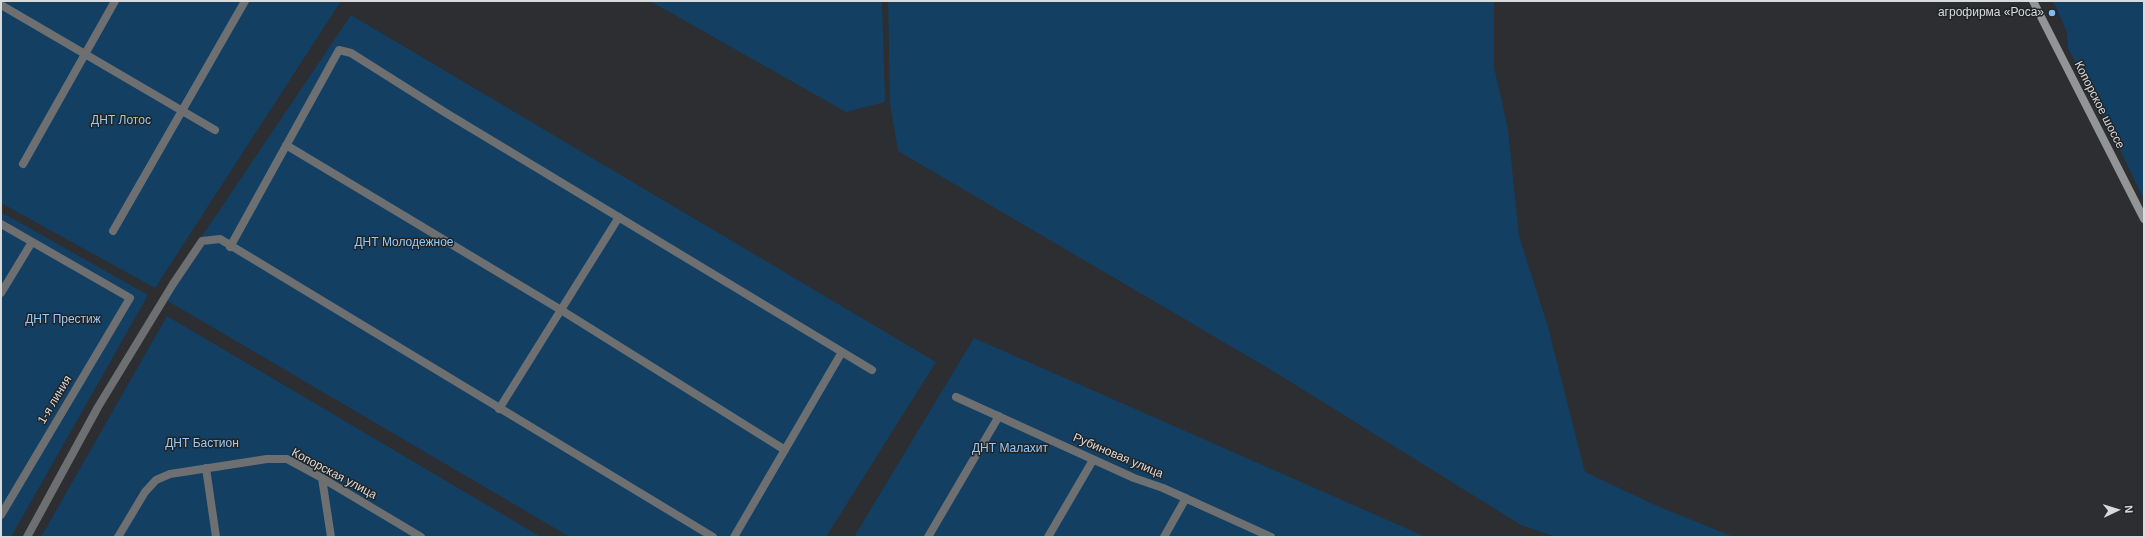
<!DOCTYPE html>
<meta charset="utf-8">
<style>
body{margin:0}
#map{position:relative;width:2145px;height:538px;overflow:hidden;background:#2c2e31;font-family:Helvetica,sans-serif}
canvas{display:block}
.frame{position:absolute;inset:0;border:2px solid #d9dadc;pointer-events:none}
.north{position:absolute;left:2097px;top:490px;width:40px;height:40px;-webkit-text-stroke:3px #222527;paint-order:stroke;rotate:86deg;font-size:11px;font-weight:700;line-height:16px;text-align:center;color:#d9dadc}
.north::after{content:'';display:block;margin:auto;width:14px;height:18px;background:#d9dadc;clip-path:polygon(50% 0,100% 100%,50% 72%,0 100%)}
</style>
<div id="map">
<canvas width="2145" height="538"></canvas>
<div class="frame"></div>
<div class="north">N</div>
</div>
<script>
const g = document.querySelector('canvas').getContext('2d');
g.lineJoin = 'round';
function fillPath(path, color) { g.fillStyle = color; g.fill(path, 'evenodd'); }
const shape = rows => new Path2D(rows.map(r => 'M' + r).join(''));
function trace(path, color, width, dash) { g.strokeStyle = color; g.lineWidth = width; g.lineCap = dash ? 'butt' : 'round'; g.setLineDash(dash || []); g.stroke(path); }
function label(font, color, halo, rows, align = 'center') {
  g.font = font + ' Helvetica,sans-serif'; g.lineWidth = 3; g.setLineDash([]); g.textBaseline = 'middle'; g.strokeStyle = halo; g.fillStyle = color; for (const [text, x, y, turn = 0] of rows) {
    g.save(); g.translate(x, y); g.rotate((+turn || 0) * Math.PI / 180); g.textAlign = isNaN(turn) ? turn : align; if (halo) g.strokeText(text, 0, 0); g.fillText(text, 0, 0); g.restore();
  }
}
fillPath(shape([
 [1,1,341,1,155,288,1,203],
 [650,1,882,1,885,102,846,112],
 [888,1,1494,1,1494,67,1508,129,1519,236,1548,327,1585,472,1655,505,1734,537,1556,537,1521,525,1273,371,898,151,890,103],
 [2052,1,2144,1,2144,200,2114,137,2068,48,2067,32,2056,7],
 [351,15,936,362,826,537,570,537,161,297],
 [1,212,148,295,11,537,1,537],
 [167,316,541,537,41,537],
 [974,338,1426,537,854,537]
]), '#133f63');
trace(shape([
 [1,5,215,130],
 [286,145,561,310,785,450],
 [23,164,115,1],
 [1,224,130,298,1,515],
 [113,231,245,1],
 [230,247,339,50,351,53,446,113,872,370],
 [1,293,32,242],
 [956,397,1134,478,1163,488,1271,537],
 [499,409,619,217],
 [206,468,216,537],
 [322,478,331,537],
 [27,537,98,407,173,284,202,241,220,239,713,537],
 [118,537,145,492,156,480,170,474,267,459,287,459,322,478,421,537],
 [734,537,842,352],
 [928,537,999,416],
 [1048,537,1093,460],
 [1164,537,1186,498]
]), '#6e6f71', 8);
trace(shape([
 [2033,1,2144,219]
]), '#929496', 8);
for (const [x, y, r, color] of [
 [2052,13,4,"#7dbef9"]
]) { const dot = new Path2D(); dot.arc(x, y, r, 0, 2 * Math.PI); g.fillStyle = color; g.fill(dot); trace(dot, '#222527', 1.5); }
label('12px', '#d9dadc', '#222527', [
 ["агрофирма «Роса»",2044,13]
], 'right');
label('12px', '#d9dadc', '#222527', [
 ["Копорское шоссе",2099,105,63],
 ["1-я линия",55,400,-59],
 ["Рубиновая улица",1118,456,23],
 ["Копорская улица",334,474,28]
]);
label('12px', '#98c9f6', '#222527', [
 ["ДНТ Лотос",121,121],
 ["ДНТ Молодежное",404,243],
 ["ДНТ Престиж",63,320],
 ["ДНТ Бастион",202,444],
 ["ДНТ Малахит",1010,449]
]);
</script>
